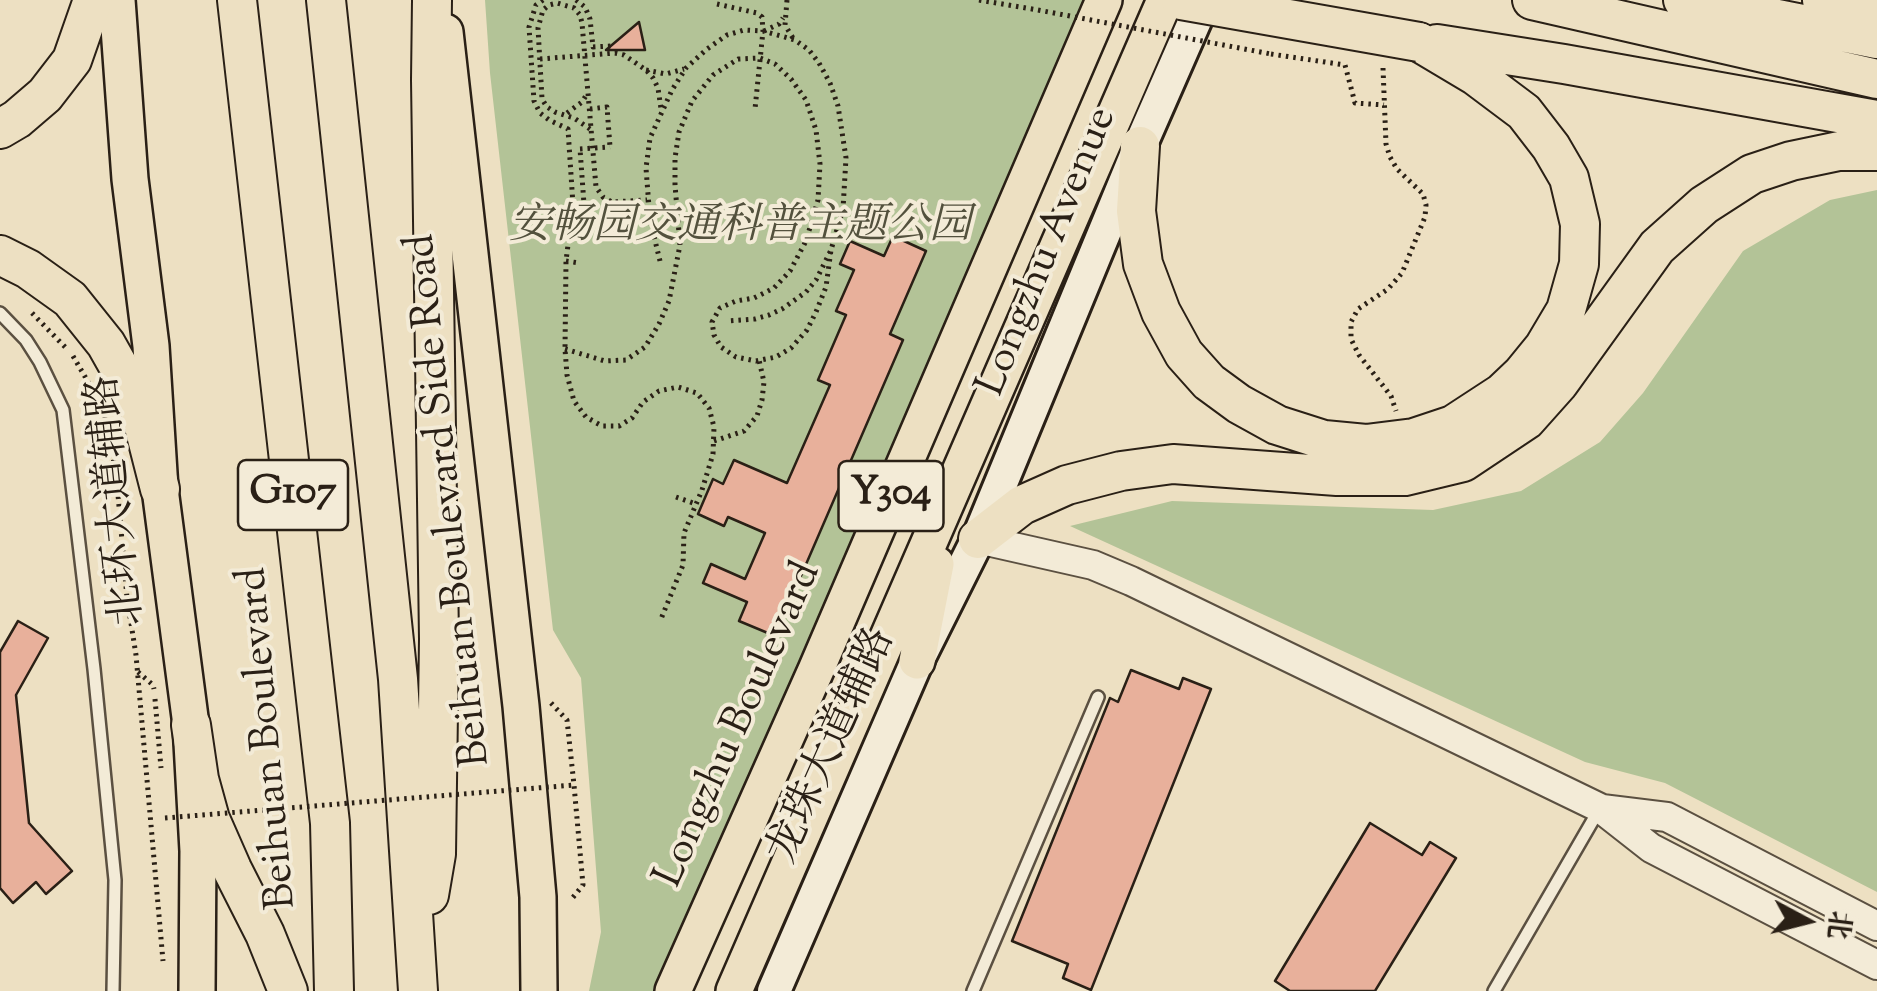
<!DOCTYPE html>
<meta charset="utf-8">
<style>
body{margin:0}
#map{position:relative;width:1877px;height:991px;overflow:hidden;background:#ede0c2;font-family:"Sorts Mill Goudy","Noto Serif SC",serif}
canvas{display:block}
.north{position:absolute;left:1757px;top:871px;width:100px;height:100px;-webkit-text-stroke:8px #f3ebd7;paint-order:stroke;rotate:97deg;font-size:28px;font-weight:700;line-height:40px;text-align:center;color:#2a2016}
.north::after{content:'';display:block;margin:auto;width:35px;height:45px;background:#2a2016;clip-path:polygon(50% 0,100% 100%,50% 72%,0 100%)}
</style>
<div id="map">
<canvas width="1877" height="991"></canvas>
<div class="north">北</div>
</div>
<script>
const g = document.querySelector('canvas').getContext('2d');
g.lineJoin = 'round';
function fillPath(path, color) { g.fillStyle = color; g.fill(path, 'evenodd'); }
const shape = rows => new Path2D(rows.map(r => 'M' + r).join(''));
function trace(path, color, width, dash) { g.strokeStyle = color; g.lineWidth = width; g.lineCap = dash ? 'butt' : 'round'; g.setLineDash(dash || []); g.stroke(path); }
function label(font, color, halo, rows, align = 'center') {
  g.font = font + ' "Sorts Mill Goudy","Noto Serif SC",serif'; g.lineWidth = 8; g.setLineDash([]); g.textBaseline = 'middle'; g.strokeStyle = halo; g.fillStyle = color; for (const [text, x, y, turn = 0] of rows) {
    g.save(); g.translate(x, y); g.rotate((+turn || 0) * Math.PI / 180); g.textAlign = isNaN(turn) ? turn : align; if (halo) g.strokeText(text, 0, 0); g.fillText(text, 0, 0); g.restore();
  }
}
fillPath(shape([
 [485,0,1091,0,686,926,653,991,589,991,601,932,581,678,553,630,490,73],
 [1877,190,1877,892,1665,783,1585,762,1070,526,1172,501,1433,510,1521,491,1600,442,1643,393,1743,251,1830,200]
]), '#b3c397');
const building = shape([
 [639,22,645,50,606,50,639,22],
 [893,236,926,251,890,334,903,340,775,636,739,621,747,602,703,583,711,564,745,579,765,533,728,517,724,526,698,514,713,479,723,484,734,460,787,483,830,385,818,380,846,315,836,311,854,270,840,264,850,241,884,256,893,236],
 [18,621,48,638,16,695,29,823,72,871,46,894,36,882,13,903,0,888,0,652,18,621],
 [1131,670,1179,689,1183,678,1211,689,1091,990,1063,978,1068,964,1012,941,1110,698,1118,702,1131,670],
 [1370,823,1422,855,1430,842,1456,858,1375,991,1290,991,1275,981,1370,823]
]);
fillPath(building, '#e8b09b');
trace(building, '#2a2016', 2.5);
const service = shape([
 [0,313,26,340,40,362,63,410,94,669,115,880,113,991],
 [973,991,1098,697],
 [1494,991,1600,808]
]);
const tertiary = shape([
 [978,539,1093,565,1131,581,1600,808,1651,848,1877,965],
 [1602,809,1667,817,1877,926]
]);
const secondary = shape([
 [774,991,917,661,978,539,1140,146,1204,0]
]);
const primary = shape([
 [117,0,130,179,151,346,160,489,191,725,198,851,197,991],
 [445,32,521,706,538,897,539,991],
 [917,661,936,564],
 [673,991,816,670,1104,0],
 [734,991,1165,0]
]);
const trunk = shape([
 [237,0,330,823,334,991],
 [326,0,398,679,418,991],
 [1532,0,1877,79],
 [1683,0,1877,39],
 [1822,0,1877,11],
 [1437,44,1564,64,1877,120],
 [0,129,17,119,45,95,72,60,93,0],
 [1140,146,1136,211,1143,264,1161,312,1184,354,1209,382,1239,404,1277,425,1324,440,1366,444,1414,438,1453,425,1502,393,1522,374,1544,347,1566,310,1579,264,1580,224,1569,178,1551,147,1524,112,1476,76,1419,42],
 [0,255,28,269,70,299,106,344,137,399,160,489],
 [978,539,1022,505,1067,485,1121,471,1173,464,1337,476,1405,476,1463,462,1526,420,1559,383,1657,247,1704,205,1752,174,1791,161,1839,151,1877,151],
 [191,725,199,779,210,819,232,869,265,934,288,991],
 [429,895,436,854,439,639,431,80,432,0]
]);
trace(service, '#5b5041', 16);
trace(tertiary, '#5b5041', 32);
trace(secondary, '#2a2016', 38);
trace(primary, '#2a2016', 40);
trace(trunk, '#2a2016', 42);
trace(shape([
 [543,0,536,5,529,27,534,101,540,113,549,120,568,129,573,205,566,261,565,349,567,375,574,401,586,417,602,426,619,426,632,418,643,402,659,391,678,387,697,393,709,408,714,427,713,454,702,490,684,533,683,565,661,619],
 [576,0,585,7,590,19,593,47,611,46],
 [787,0,785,25,793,38],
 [979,0,1038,10],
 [717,4,757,13,762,17,763,31,755,109],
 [764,31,779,24,783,18],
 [1271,54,1345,65,1355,103,1384,105],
 [540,59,615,53,624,55,646,70,653,78,658,88,661,109],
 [1383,68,1386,144,1390,157,1397,169,1423,194,1426,205,1425,217,1402,273,1388,289,1358,309,1351,322,1351,339,1359,355,1391,396,1396,411],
 [646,70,666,74,684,69],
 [590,109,607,107,610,147],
 [567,113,582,102,587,94],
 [590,129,574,118,555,112,547,107,542,99,538,28,543,10,549,5,557,3,574,8,580,15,582,23,596,187,603,197,612,202,647,200],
 [573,205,584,204,580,149],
 [566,261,579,263],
 [660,261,650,220,646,168,650,138,672,90,686,68,707,49,727,35,744,30,763,31,795,40,809,50,819,63,830,83,838,106,846,158,843,209,831,250,816,280,806,292,782,309,769,315,755,319,728,321],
 [32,313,66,348],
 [565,349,605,361,626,360,645,347,659,324,669,301,680,245,675,185,675,158,679,132,692,101,713,75,738,59,760,58,775,64,791,79,806,100,816,130,820,164,818,200,806,241,790,271,774,288,754,298,736,301,720,308,712,322,714,335,721,347,736,357,756,361,776,357,791,348,807,330,816,312,826,287,831,250],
 [73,356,98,399],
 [103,408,116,472,127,598,136,655,163,961],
 [714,441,744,431,757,416,762,400,764,382,759,360],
 [676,497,696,504],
 [138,672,153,685,154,689],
 [155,699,161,768],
 [551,703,567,720,574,785,583,885,570,901]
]), '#2a2016', 5, [2.5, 5]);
trace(service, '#f3ebd7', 11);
trace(tertiary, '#f3ebd7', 28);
trace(secondary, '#f3ebd7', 32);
trace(primary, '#ede0c2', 35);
trace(trunk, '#ede0c2', 38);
const trunkBridge = shape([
 [1181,0,1419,42]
]);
trace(trunkBridge, '#2a2016', 42, []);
trace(shape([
 [1038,10,1271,54],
 [580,149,610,147],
 [165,818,574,785]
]), '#2a2016', 5, [2.5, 5]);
trace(trunkBridge, '#ede0c2', 38);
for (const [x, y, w] of [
 [293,495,110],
 [891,496,105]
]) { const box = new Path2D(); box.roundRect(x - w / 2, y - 35, w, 70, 8); g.fillStyle = '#f3ebd7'; g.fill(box); trace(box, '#2a2016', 2.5); }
label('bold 40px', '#2a2016', null, [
 ["G107",293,495],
 ["Y304",891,496]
]);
label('italic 42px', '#53513d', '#f3ebd7', [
 ["安畅园交通科普主题公园",740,230]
]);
label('42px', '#2a2016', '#f3ebd7', [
 ["Longzhu Avenue",1050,253,-68],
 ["北环大道辅路",120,500,-96],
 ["Beihuan Boulevard Side Road",452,500,-96],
 ["Longzhu Boulevard",741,726,-66],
 ["Beihuan Boulevard",271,738,-95],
 ["龙珠大道辅路",835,747,-66]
]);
</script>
